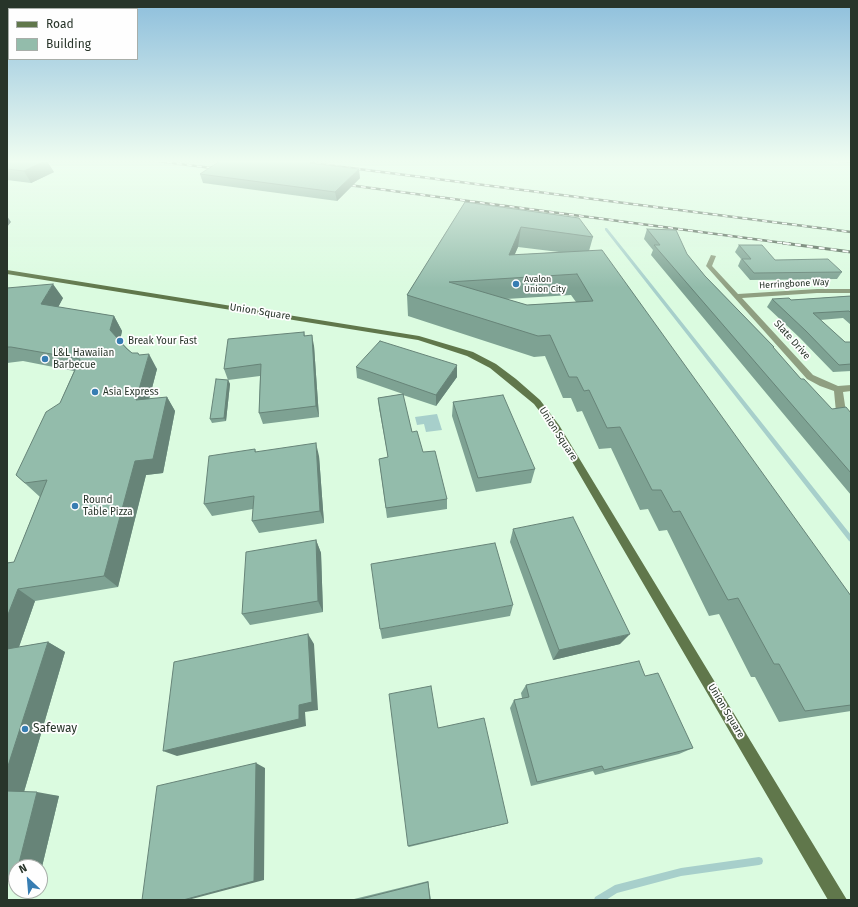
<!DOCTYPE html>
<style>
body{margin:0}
#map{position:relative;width:858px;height:907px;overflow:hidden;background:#dbfbe0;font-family:"Fira Sans",sans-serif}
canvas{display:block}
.frame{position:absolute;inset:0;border:8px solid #28352a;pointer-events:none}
.legend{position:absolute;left:8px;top:8px;width:130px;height:52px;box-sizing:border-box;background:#fefefe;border:1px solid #a8aea9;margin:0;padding:5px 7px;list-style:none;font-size:12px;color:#28352a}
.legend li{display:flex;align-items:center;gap:8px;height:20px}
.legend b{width:20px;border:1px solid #a8aea9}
.north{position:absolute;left:8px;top:859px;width:40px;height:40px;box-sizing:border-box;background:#fefefe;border:1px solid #a8aea9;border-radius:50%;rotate:334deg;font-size:11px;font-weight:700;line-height:16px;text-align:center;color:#28352a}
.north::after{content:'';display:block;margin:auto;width:14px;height:18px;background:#377db2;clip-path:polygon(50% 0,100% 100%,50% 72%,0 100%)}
</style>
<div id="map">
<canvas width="858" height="907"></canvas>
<div class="frame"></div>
<ul class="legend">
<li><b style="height:5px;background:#60774b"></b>Road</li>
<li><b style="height:11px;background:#93bcab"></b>Building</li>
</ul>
<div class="north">N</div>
</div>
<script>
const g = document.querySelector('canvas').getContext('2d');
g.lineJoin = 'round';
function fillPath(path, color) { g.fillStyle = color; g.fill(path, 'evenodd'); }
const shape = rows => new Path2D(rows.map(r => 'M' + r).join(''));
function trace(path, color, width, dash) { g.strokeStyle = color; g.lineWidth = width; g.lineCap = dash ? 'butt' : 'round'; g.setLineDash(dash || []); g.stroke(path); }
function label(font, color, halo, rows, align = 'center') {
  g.font = font + ' "Fira Sans",sans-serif'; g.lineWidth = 3.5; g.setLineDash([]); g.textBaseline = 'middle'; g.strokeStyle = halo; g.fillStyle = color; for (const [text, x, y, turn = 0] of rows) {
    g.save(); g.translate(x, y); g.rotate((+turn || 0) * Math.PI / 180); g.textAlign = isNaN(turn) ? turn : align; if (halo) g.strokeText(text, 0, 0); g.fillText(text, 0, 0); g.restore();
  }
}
fillPath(shape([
 [437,414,442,430,426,432,424,424,417,425,415,417]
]), '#a7cfcb');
fillPath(shape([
 [605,228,607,228,851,535,851,542,849,541,605,230,605,228],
 [759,857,762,858,763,861,762,864,759,865,681,876,617,893,606,900,594,900,595,897,615,885,681,868,759,857]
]), '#a7cfcb');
fillPath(shape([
 [827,161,851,161,851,163,829,162,827,161],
 [711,255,716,256,712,266,738,294,817,289,851,289,851,293,817,293,742,298,813,375,838,386,851,385,851,391,843,392,846,412,851,421,851,430,848,429,839,420,836,412,834,391,820,386,807,379,707,267,706,266,711,255]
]), '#8f9f81');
fillPath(shape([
 [7,270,419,336,473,352,496,364,516,379,540,400,559,425,847,900,828,900,553,429,534,404,490,368,467,356,418,340,7,274,7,270]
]), '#60774b');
const railFar1 = shape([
 [157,161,220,169],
 [296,161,851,232],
 [341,184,791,244]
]);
const rail = shape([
 [783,243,851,252]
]);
trace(railFar1, '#4c5d4e', 2.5);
trace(rail, '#4c5d4e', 3);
trace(railFar1, '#fefefe', 1.5, [5]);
trace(rail, '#fefefe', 2, [6]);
fillPath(shape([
 [7,161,54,172,31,183,7,180],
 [312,163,360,178,337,201,203,183,200,174],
 [465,202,593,237,589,251,851,596,851,711,779,722,755,677,751,677,719,614,709,616,667,530,659,531,648,509,640,510,611,448,599,449,582,411,577,412,571,398,563,398,545,356,534,357,408,316,407,295],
 [518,247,559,252,514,255],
 [571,295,576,302,527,305,506,299],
 [647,229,687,254,705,276,774,347,773,348,801,379,832,409,851,413,851,495,651,255,653,250,644,239],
 [739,245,775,260,842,272,837,279,750,280,738,266,741,259,735,252],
 [7,288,63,298,58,307,114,316,122,331,120,341,132,353,139,355,157,369,149,399,167,397,175,411,163,473,146,475,118,587,35,601,19,647,48,642,65,652,24,792,59,796,40,875,40,867,16,867,16,880,7,882,7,563,14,562,40,497,16,475,60,403,74,371,23,361,7,363],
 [851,296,851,325,843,318,820,320,845,342,851,342,851,371,833,372,800,338,767,307,772,299,791,300],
 [304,332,305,336,314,346,319,417,263,424,259,413,260,376,228,380,224,369],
 [356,367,457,377,436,406,403,395,412,432,447,499,447,509,387,518,379,459,388,457,379,408,378,398,403,394,357,378],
 [228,380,230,384,226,421,212,423,210,419],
 [453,402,535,469,531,483,476,492,452,416],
 [255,449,256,452,319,456,324,523,259,533,252,521,253,509,212,516,204,504],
 [513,529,620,644,553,660,510,542],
 [316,540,321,553,323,612,250,625,242,614],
 [513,605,510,616,382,639,380,629],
 [645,676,693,748,679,754,595,775,593,771,531,786,510,708,514,700,522,698,521,693,526,685],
 [438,728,508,823,505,824,409,847,408,846],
 [428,881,431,900,350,900]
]), '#7ea293');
fillPath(shape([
 [45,161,47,161,54,172,31,183,24,171],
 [359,169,360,178,337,201,335,192],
 [7,216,11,222,7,227],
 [521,227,518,247,506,275,509,255],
 [53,284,63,298,52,319,41,304],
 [114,316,122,331,119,344,110,330],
 [312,335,314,346,319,417,316,406],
 [149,354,157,369,145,415,136,400],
 [457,365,457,377,436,406,436,395],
 [228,380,230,384,226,421,224,418],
 [167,397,175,411,163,473,146,475,118,587,104,576,135,461],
 [316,443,319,456,324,523,320,511],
 [316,540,321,553,323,612,318,601],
 [18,589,35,601,14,661,7,658,7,617],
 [308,634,314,644,318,710,305,712,306,726,177,756,163,751,299,705],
 [630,634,620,644,553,660,559,650],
 [48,642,65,652,23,795,7,792,7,769],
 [256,763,265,768,264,880,188,900,183,900],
 [37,792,59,796,40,875,40,867,18,867]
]), '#678478');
const building = shape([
 [7,161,45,161,24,171,7,169,7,161],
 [220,161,312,161,310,163,359,169,335,192,200,174,220,161],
 [465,202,579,218,593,237,521,227,509,255,602,250,851,596,851,705,805,711,779,664,774,664,738,598,728,600,680,511,673,512,661,490,652,490,620,427,607,428,589,390,584,391,577,377,569,377,550,335,538,336,407,295,465,202],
 [577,274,593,301,527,305,449,282,577,274],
 [647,229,676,230,687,254,705,276,774,347,773,347,801,379,804,379,832,409,846,407,851,413,851,473,654,245,660,245,647,229],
 [739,245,762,245,775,260,828,259,842,272,754,273,742,259,751,259,739,245],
 [53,284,41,304,114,316,110,330,127,349,132,353,138,353,139,355,149,354,136,400,167,397,153,459,135,461,104,576,18,589,7,617,7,563,14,562,47,480,25,483,16,475,46,412,60,403,80,359,11,347,7,347,7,288,53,284],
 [851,296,851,313,849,311,813,313,845,342,851,342,851,364,839,365,806,331,772,299,789,298,791,300,851,296],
 [304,332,304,336,312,335,316,406,259,413,261,364,224,369,228,339,304,332],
 [380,341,457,365,436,395,356,367,380,341],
 [216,379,228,380,224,418,210,419,216,379],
 [403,394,412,432,417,431,423,452,435,451,447,499,386,508,379,459,388,457,378,398,403,394],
 [503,395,535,469,478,478,453,402,503,395],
 [316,443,320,511,252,521,254,496,204,504,209,456,255,449,255,452,316,443],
 [573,517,630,634,559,650,513,529,573,517],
 [316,540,318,601,242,614,246,552,316,540],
 [495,543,513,605,380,629,371,564,495,543],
 [308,634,312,702,299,705,299,719,163,751,174,662,308,634],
 [48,642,7,769,7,649,48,642],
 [639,661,645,676,658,673,693,748,604,770,602,766,537,782,514,700,529,697,526,685,639,661],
 [431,686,438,728,484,718,508,823,408,846,389,694,431,686],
 [256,763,254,881,183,900,142,900,157,786,256,763],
 [7,791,37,792,18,867,16,867,16,874,15,877,7,879,7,791],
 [428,882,430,900,357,900,428,882]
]);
fillPath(building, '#93bcab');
trace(building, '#678478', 1);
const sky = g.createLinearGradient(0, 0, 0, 288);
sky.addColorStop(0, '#8ebfdc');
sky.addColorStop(0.56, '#effdf1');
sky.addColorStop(1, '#effdf100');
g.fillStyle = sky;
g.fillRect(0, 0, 858, 288);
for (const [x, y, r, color] of [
 [516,284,4,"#377db2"],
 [120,341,4,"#377db2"],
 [45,359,4,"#377db2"],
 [95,392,4,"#377db2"],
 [75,506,4,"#377db2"],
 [25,729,4,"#377db2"]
]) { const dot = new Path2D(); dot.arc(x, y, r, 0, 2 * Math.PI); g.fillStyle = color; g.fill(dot); trace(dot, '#fefefe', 1.5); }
label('9px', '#28352a', '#fefefe', [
 ["Avalon",524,279],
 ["Union City",524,289]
], 'left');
label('9px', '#28352a', '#fefefe', [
 ["Herringbone Way",794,284,-3]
]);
label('10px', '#28352a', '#fefefe', [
 ["Union Square",260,312,9],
 ["Slate Drive",792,340,48],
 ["Union Square",558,434,57],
 ["Union Square",726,711,59]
]);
label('10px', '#28352a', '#fefefe', [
 ["Break Your Fast",128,341],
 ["L&L Hawaiian",53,353],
 ["Barbecue",53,365],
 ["Asia Express",103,392],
 ["Round",83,500],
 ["Table Pizza",83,512]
], 'left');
label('12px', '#28352a', '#fefefe', [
 ["Safeway",33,729]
], 'left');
</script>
